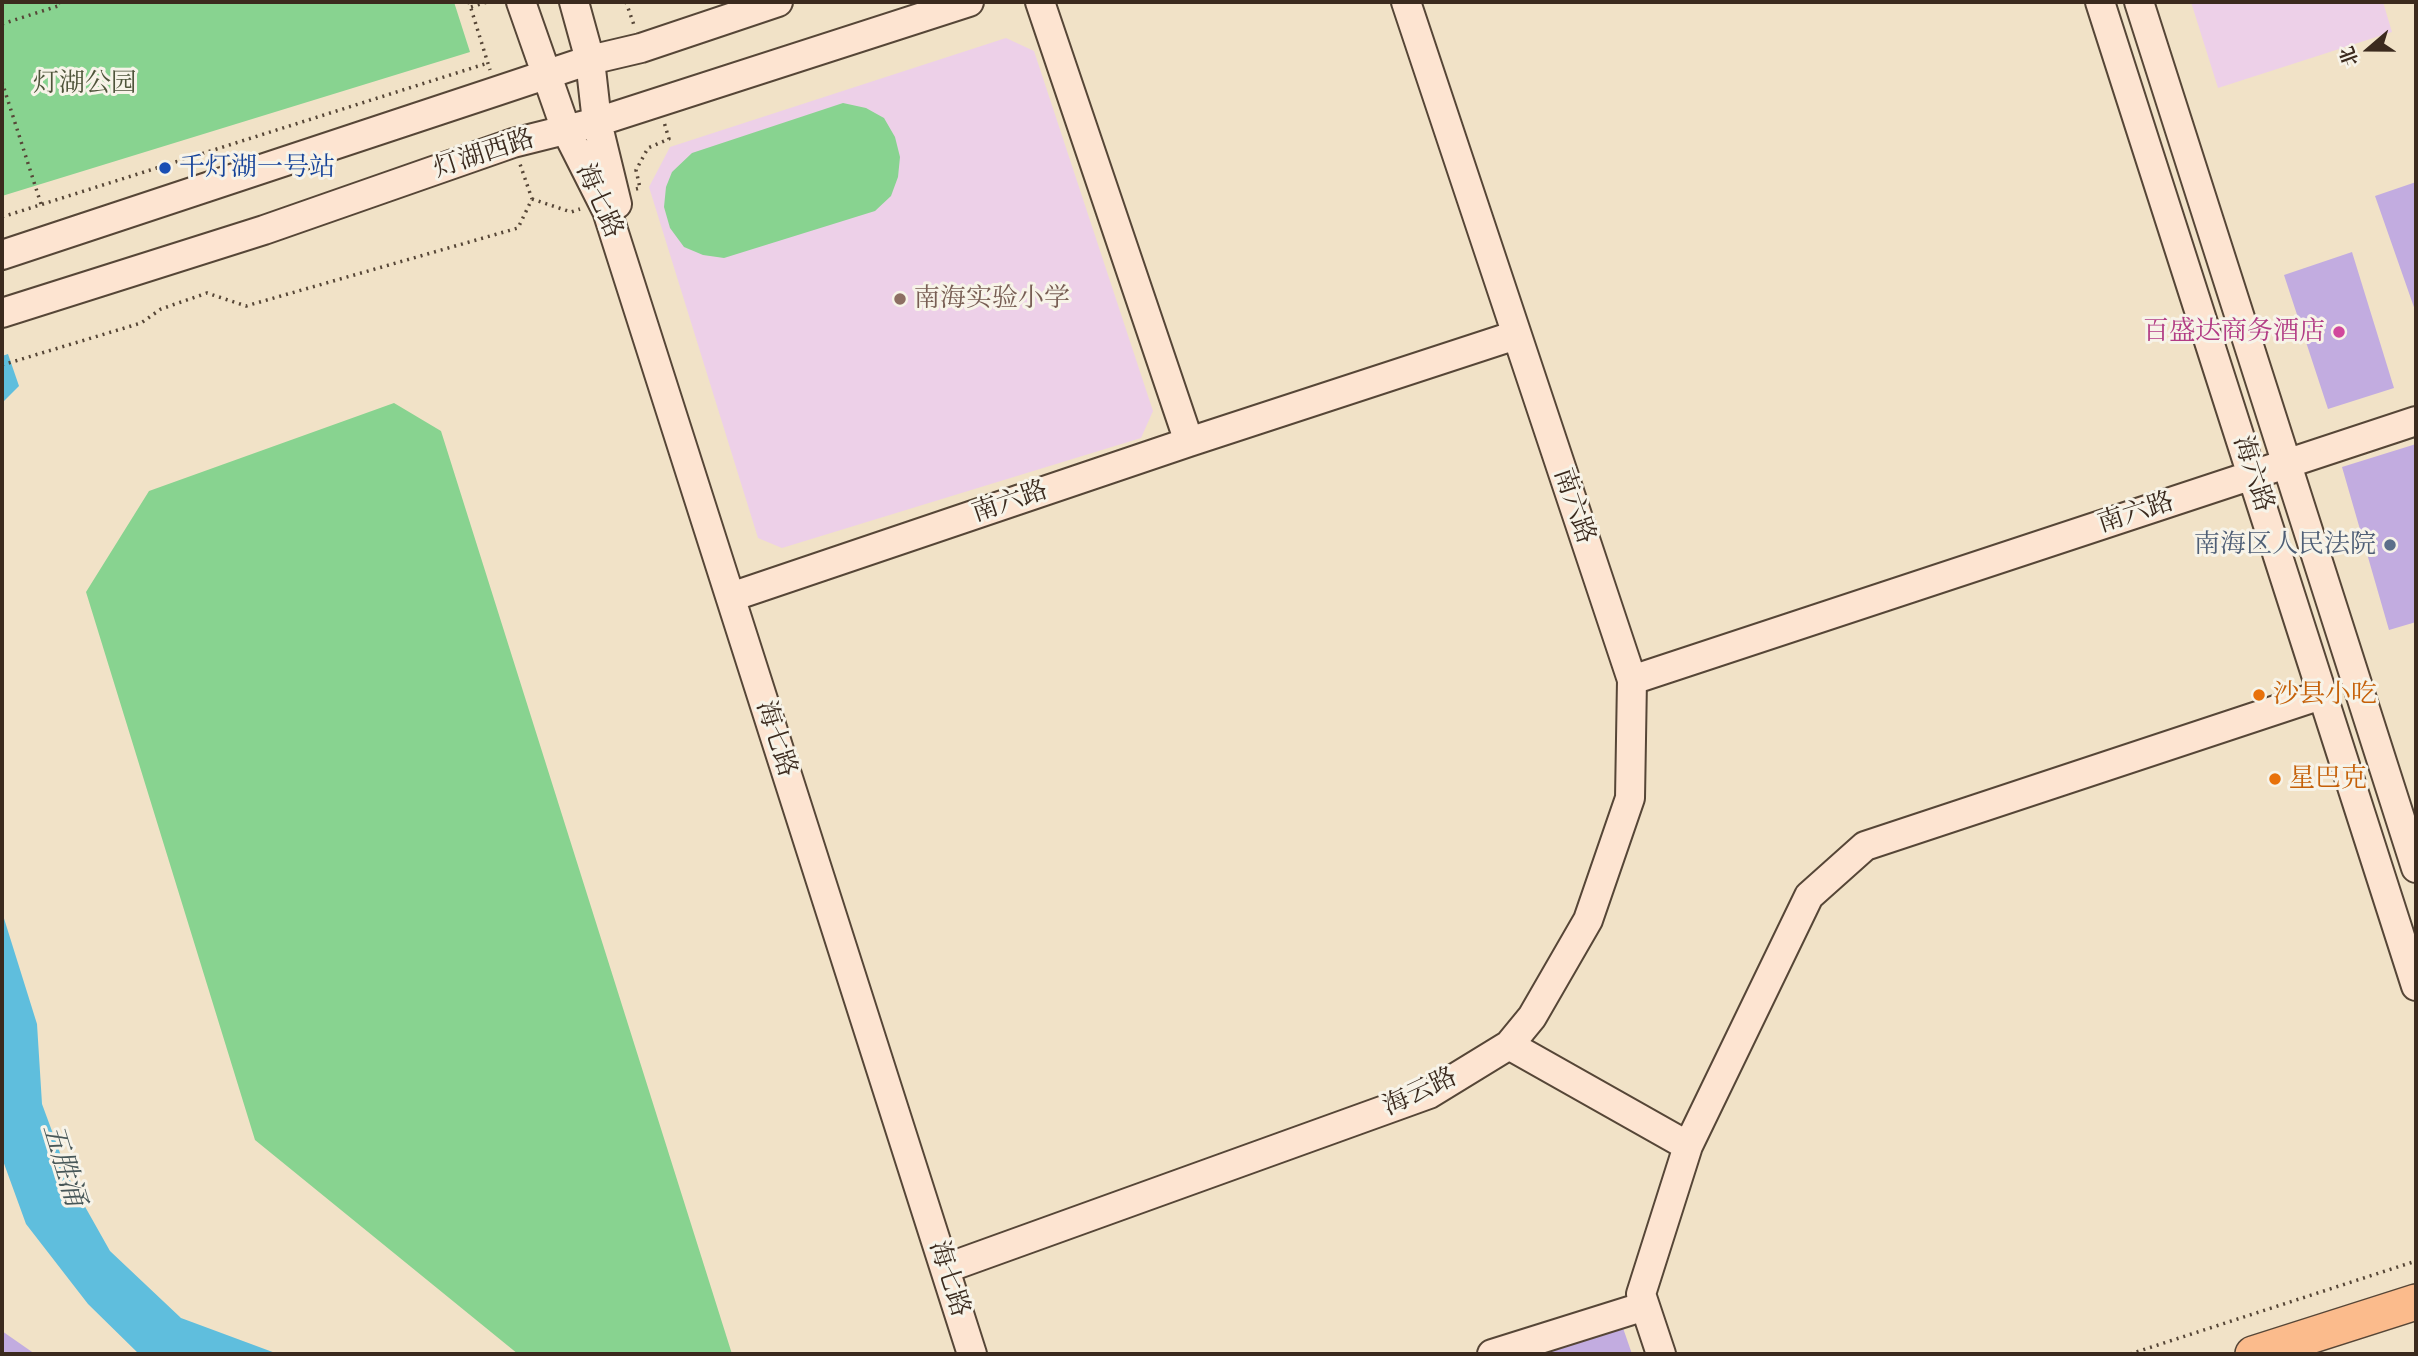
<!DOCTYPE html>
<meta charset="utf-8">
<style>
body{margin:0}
#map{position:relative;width:2418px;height:1356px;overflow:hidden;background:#f1e2c7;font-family:"EB Garamond","Noto Serif SC",serif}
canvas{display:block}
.frame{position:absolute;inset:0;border:4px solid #3b2a1e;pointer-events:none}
.north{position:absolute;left:2334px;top:14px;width:70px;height:70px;-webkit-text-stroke:5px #f7f3e8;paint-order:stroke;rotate:250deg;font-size:19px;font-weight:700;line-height:28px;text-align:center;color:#3b2a1e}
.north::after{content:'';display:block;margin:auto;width:24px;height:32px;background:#3b2a1e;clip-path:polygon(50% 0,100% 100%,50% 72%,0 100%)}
</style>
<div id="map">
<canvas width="2418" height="1356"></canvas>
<div class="frame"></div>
<div class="north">北</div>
</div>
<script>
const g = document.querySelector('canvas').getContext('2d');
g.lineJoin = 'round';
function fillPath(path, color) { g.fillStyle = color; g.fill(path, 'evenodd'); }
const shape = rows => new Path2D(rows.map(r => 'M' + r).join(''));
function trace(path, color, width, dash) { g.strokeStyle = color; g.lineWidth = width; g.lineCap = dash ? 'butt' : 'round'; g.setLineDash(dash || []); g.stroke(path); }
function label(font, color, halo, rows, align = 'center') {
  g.font = font + ' "EB Garamond","Noto Serif SC",serif'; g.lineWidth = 6; g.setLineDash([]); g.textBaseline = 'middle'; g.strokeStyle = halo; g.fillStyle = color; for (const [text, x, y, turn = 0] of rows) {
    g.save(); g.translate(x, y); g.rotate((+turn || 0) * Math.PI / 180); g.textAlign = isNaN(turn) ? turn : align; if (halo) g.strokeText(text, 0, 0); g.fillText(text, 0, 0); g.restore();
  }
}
fillPath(shape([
 [2191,2,2383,2,2392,32,2218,88],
 [1006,38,1034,51,1153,411,1141,438,782,548,758,538,649,187,670,147]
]), '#edd0e8');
fillPath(shape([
 [2,2,454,2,470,52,2,196],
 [843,103,866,108,884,118,895,137,900,157,898,177,891,196,875,211,724,258,703,255,684,247,670,228,664,207,666,187,672,172,692,153],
 [394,403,441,431,732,1354,518,1354,255,1140,86,592,149,491]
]), '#88d390');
fillPath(shape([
 [8,354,19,386,2,403,2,356],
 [2,912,37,1024,42,1104,70,1180,110,1251,181,1318,278,1354,139,1354,88,1304,26,1224,2,1158]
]), '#5fbedd');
fillPath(shape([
 [2416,182,2416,313,2375,196],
 [2352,252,2394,388,2328,409,2284,275],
 [2416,444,2416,622,2389,630,2342,467],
 [1623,1328,1632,1354,1542,1354],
 [2,1331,35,1354,2,1354]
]), '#c2ace0');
const secondary = shape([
 [521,2,566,130,607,211,972,1354],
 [574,2,590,60,597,122,617,204],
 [1040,2,1189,442],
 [2100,2,2416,986],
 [2139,2,2416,868],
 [2,255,497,91,590,60,641,48,778,2],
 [2,313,264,230,513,143,597,122,969,2],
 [731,597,1189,442,1516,335],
 [1632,680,2416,421],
 [1509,1045,1688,1146],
 [955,1265,1429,1094,1509,1045,1532,1017,1588,920,1630,798,1632,680,1406,2],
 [1492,1354,1645,1306],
 [1661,1354,1641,1294,1688,1146,1809,896,1865,846,2324,694]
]);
const highway = shape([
 [2253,1354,2416,1302]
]);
trace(secondary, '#564637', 32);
trace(highway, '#564637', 38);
trace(shape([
 [469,2,490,70],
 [626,2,635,28],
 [471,7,487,2],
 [2,24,61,5,60,2],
 [2,82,41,204],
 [636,189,640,188,636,170,648,148,669,139,664,122],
 [532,199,571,212,580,209],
 [2,217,488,63],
 [2,365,141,323,161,309,207,293,246,306,518,228,532,199,520,164],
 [2130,1354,2416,1261]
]), '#564637', 3.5, [2, 5]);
trace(secondary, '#fde4d1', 28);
trace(highway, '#fbbb8c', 35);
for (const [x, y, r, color] of [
 [165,168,7,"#1a4fb4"],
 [900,299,7,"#8d6e63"],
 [2339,332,7,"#d1479c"],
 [2390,545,7,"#5c6f8a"],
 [2259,695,7,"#e8710a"],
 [2275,779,7,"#e8710a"]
]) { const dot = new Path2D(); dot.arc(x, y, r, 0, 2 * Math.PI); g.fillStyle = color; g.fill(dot); trace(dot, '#f7f3e8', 2.5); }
label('26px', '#4e543a', '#f7f3e8', [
 ["灯湖公园",85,84]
]);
label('26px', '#3b2a1e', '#f7f3e8', [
 ["灯湖西路",484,154,-18],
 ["海七路",599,201,66],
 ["海六路",2253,474,72],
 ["南六路",1010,502,-19],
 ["南六路",1574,506,71],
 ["南六路",2136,513,-18],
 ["海七路",776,739,72],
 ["海云路",1420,1092,-25],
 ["海七路",949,1279,72]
]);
label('26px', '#164399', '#f7f3e8', [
 ["千灯湖一号站",179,168]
], 'left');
label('26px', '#785e54', '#f7f3e8', [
 ["南海实验小学",914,299]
], 'left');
label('26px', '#b23c85', '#f7f3e8', [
 ["百盛达商务酒店",2325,332]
], 'right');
label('26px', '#4e5e75', '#f7f3e8', [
 ["南海区人民法院",2376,545]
], 'right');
label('26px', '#c56008', '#f7f3e8', [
 ["沙县小吃",2273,695],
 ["星巴克",2289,779]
], 'left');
label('italic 28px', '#465657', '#f7f3e8', [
 ["五胜涌",63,1165,73]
]);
</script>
